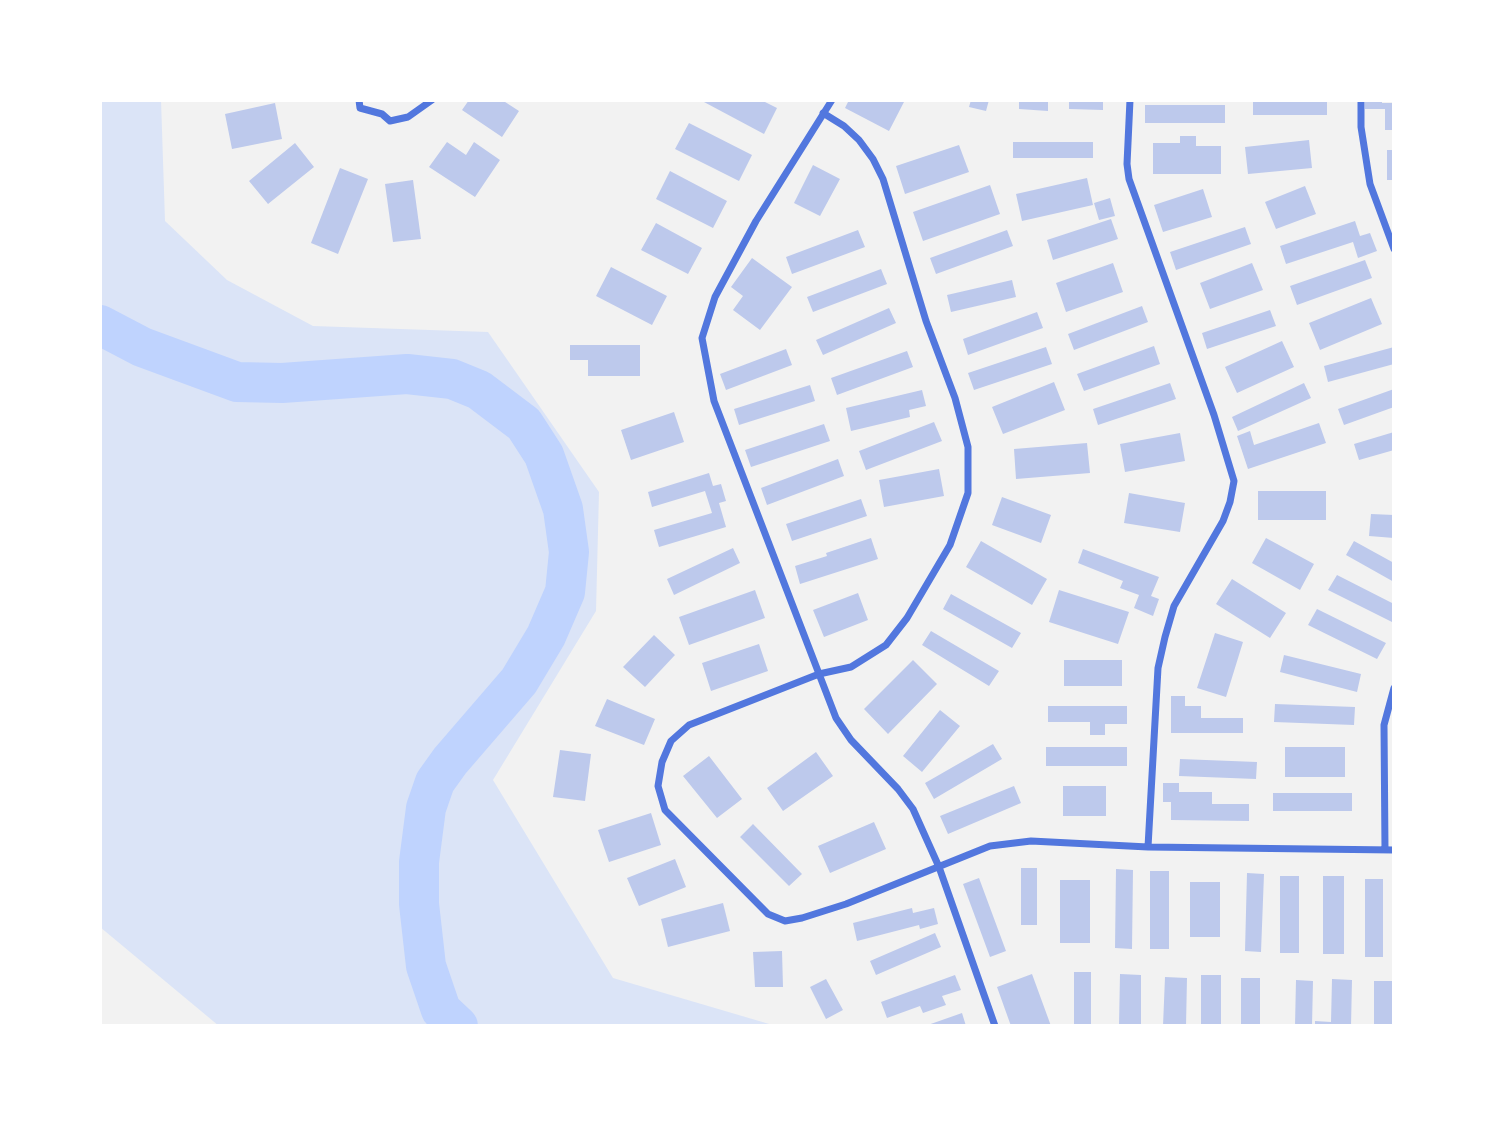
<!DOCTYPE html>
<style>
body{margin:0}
#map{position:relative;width:1494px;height:1126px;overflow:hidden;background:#f2f2f2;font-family:"PT Sans Narrow",sans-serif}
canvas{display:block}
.frame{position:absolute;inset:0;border:102px solid #fff;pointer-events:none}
</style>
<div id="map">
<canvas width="1494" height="1126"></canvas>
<div class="frame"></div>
</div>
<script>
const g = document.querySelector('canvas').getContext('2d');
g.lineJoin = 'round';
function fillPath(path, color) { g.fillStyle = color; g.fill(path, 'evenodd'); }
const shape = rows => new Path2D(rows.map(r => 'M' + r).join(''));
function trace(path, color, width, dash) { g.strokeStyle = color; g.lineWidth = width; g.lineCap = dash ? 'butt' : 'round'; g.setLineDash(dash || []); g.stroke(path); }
fillPath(shape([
 [100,100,161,100,165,221,227,280,313,326,488,332,599,492,596,611,493,780,613,978,776,1026,219,1026,100,927]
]), '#dbe4f7');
trace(shape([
 [100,325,142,347,237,382,282,383,407,374,452,379,479,390,524,424,544,455,563,509,569,552,565,592,546,636,519,681,450,761,435,782,426,808,419,862,419,904,426,966,441,1010,458,1026]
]), '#bfd3fe', 40);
fillPath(shape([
 [469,100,502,100,519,111,502,137,462,110],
 [705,100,761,100,777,108,764,134,704,102],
 [849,100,905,100,889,131,845,108],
 [971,100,989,100,986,111,969,107],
 [1019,100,1048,100,1048,111,1019,109],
 [1069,100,1103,100,1103,110,1069,109],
 [1253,100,1327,100,1327,115,1253,115],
 [1365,100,1382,100,1382,103,1394,103,1394,130,1385,130,1385,109,1365,109],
 [275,103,282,139,232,149,225,114],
 [1145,105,1225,105,1225,123,1145,123],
 [689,123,752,155,739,181,675,149],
 [1180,136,1196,136,1196,146,1221,146,1221,174,1153,174,1153,143,1180,143],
 [1309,140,1312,168,1248,174,1245,147],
 [447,142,466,155,474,142,500,160,475,197,429,167],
 [1013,142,1093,142,1093,158,1013,158],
 [295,143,314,167,268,204,249,181],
 [959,145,969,172,905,194,896,166],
 [1387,150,1394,150,1394,180,1387,180],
 [813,165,840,179,820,216,794,203],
 [340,168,368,179,338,254,311,243],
 [670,171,727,201,713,228,656,199],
 [1087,178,1093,205,1022,221,1016,194],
 [413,180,421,239,393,242,385,184],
 [990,185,1000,214,923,241,913,212],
 [1305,186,1316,214,1276,229,1265,202],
 [1203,189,1212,217,1163,232,1154,205],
 [1110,198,1115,216,1099,220,1094,203],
 [1111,219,1118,239,1053,260,1047,240],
 [1355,221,1360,236,1370,233,1377,251,1358,258,1353,242,1286,264,1280,246],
 [656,223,702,248,688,274,641,250],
 [1245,227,1251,244,1176,270,1170,252],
 [858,230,865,247,792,274,786,257],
 [1007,230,1013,246,936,274,930,258],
 [752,258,792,287,760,330,733,310,743,296,731,287],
 [1365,260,1372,278,1297,305,1290,286],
 [1113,263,1123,292,1066,312,1056,283],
 [1252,263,1263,290,1210,309,1200,283],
 [611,267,667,296,652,325,596,296],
 [881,269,887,284,813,312,807,297],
 [1012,280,1016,297,951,312,947,295],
 [1371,298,1382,324,1320,350,1309,323],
 [1142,306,1148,322,1074,350,1068,334],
 [889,308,896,323,823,355,816,340],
 [1270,310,1276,326,1207,349,1202,333],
 [1037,312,1043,328,968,355,963,339],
 [1282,341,1294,367,1237,393,1225,367],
 [570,345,640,345,640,376,588,376,588,360,570,360],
 [1154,346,1160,364,1084,391,1077,374],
 [1046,347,1052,364,974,390,968,373],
 [1394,347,1394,364,1328,382,1324,366],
 [786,349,792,365,726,390,720,374],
 [907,351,913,367,837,395,831,378],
 [1054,382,1065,410,1003,434,992,407],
 [1170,383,1176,399,1098,425,1093,409],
 [1304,383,1311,398,1238,431,1232,417],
 [810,385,815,401,739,425,734,409],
 [1394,389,1394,407,1344,425,1338,409],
 [922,390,926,406,909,410,910,417,851,431,846,408],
 [674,412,684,442,631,460,621,430],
 [934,422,942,441,866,470,859,451],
 [1319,423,1326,443,1248,469,1237,436,1250,431,1254,445],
 [824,424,830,441,751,467,745,450],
 [1394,432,1394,450,1359,460,1354,444],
 [1180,433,1185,461,1125,472,1120,444],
 [1087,443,1090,473,1016,479,1014,449],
 [838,459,844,476,767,505,761,488],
 [939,469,944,496,884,507,879,480],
 [709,473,713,486,721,484,726,501,719,503,726,527,659,547,654,530,712,513,705,491,652,507,648,492],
 [1258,491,1326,491,1326,520,1258,520],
 [1129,493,1185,503,1180,532,1124,523],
 [1002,497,1051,515,1041,543,992,525],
 [861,499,867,516,792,541,786,524],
 [1371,514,1394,515,1394,538,1369,536],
 [871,538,878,559,800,584,795,566,827,556,826,553],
 [1266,538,1314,564,1300,590,1252,563],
 [981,541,1047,579,1032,605,966,567],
 [1354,541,1394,563,1394,582,1346,555],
 [733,548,740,563,674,595,667,579],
 [1083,549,1159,577,1151,596,1159,599,1153,616,1134,608,1139,595,1120,588,1123,581,1078,563],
 [1337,575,1394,604,1394,623,1328,590],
 [1232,579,1286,613,1270,638,1216,604],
 [755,590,765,618,689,645,679,617],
 [1059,590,1129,612,1118,644,1049,622],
 [858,593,868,620,824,637,813,610],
 [951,594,1021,633,1012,648,943,609],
 [1317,609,1386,643,1377,659,1308,625],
 [931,631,999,671,989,686,922,645],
 [1215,633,1243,642,1226,697,1197,688],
 [654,635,675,655,645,687,623,667],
 [759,644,768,671,711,691,702,663],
 [1284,655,1361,674,1357,692,1280,672],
 [913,660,937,684,888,734,864,709],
 [1064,660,1122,660,1122,686,1064,686],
 [1171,696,1185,696,1185,706,1201,706,1201,718,1243,718,1243,733,1171,733],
 [607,699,655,719,644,745,595,726],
 [1275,704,1355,707,1354,725,1274,722],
 [1048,706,1127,706,1127,724,1105,724,1105,735,1090,735,1090,722,1048,722],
 [940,710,960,726,922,772,903,756],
 [993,744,1002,759,934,799,925,783],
 [1046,747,1127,747,1127,766,1046,766],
 [1285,747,1345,747,1345,777,1285,777],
 [560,750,591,754,585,801,553,797],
 [816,752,833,776,783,811,767,788],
 [709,756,742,799,717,818,683,776],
 [1180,759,1257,762,1256,779,1179,776],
 [1163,783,1179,783,1179,792,1212,792,1212,804,1249,804,1249,821,1171,820,1171,802,1163,802],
 [1014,786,1021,803,948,834,940,816],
 [1063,786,1106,786,1106,816,1063,816],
 [1273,793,1352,793,1352,811,1273,811],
 [651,813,661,845,609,862,598,830],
 [874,822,886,849,830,873,818,846],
 [753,824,802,874,789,886,740,837],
 [675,859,686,887,639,906,627,878],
 [1021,868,1037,868,1037,925,1021,925],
 [1116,869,1133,870,1132,949,1115,948],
 [1150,871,1169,871,1169,949,1150,949],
 [1247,873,1264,874,1261,952,1245,951],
 [1280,876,1299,876,1299,953,1280,953],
 [1323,876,1344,876,1344,954,1323,954],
 [979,878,1006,951,990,957,963,884],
 [1365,879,1383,879,1383,957,1365,957],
 [1060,880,1090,880,1090,943,1060,943],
 [1190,882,1220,882,1220,937,1190,937],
 [723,903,730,931,668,947,661,919],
 [912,908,913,913,934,908,938,924,920,929,919,925,857,941,853,923],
 [935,933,941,947,876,975,870,961],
 [782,951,783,987,755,987,753,952],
 [1074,972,1091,972,1091,1026,1074,1026],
 [1032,974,1051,1026,1011,1026,997,987],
 [1120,974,1141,975,1141,1026,1119,1026],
 [955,975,961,990,942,996,946,1005,923,1013,920,1006,887,1018,881,1002],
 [1201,975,1221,975,1221,1026,1201,1026],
 [1165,977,1187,978,1186,1026,1163,1026],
 [1241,978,1260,978,1260,1026,1241,1026],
 [826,979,843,1010,826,1019,810,987],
 [1332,979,1352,980,1351,1026,1315,1026,1315,1021,1331,1022],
 [1296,980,1313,981,1312,1026,1295,1026],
 [1374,981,1392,981,1392,1026,1374,1026],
 [962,1013,966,1026,925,1026]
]), '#bdc9ec');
trace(shape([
 [359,100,360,108,382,114,390,121,408,117,432,100],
 [832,100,756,221,715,297,702,338,714,401,836,718,851,740,898,789,913,809,939,867,995,1026],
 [1130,100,1127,164,1129,179,1214,415,1234,481,1230,502,1223,521,1174,606,1165,637,1158,668,1148,847],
 [1361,100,1361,127,1370,184,1394,249],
 [823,113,844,126,859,140,873,159,883,179,926,321,955,398,968,447,968,493,950,545,907,618,886,645,851,667,819,674,689,725,671,741,662,762,658,786,665,810,768,914,785,921,802,918,846,904,990,846,1031,841,1148,847,1394,850],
 [1385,850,1384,725,1394,688]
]), '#5277de', 7);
</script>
